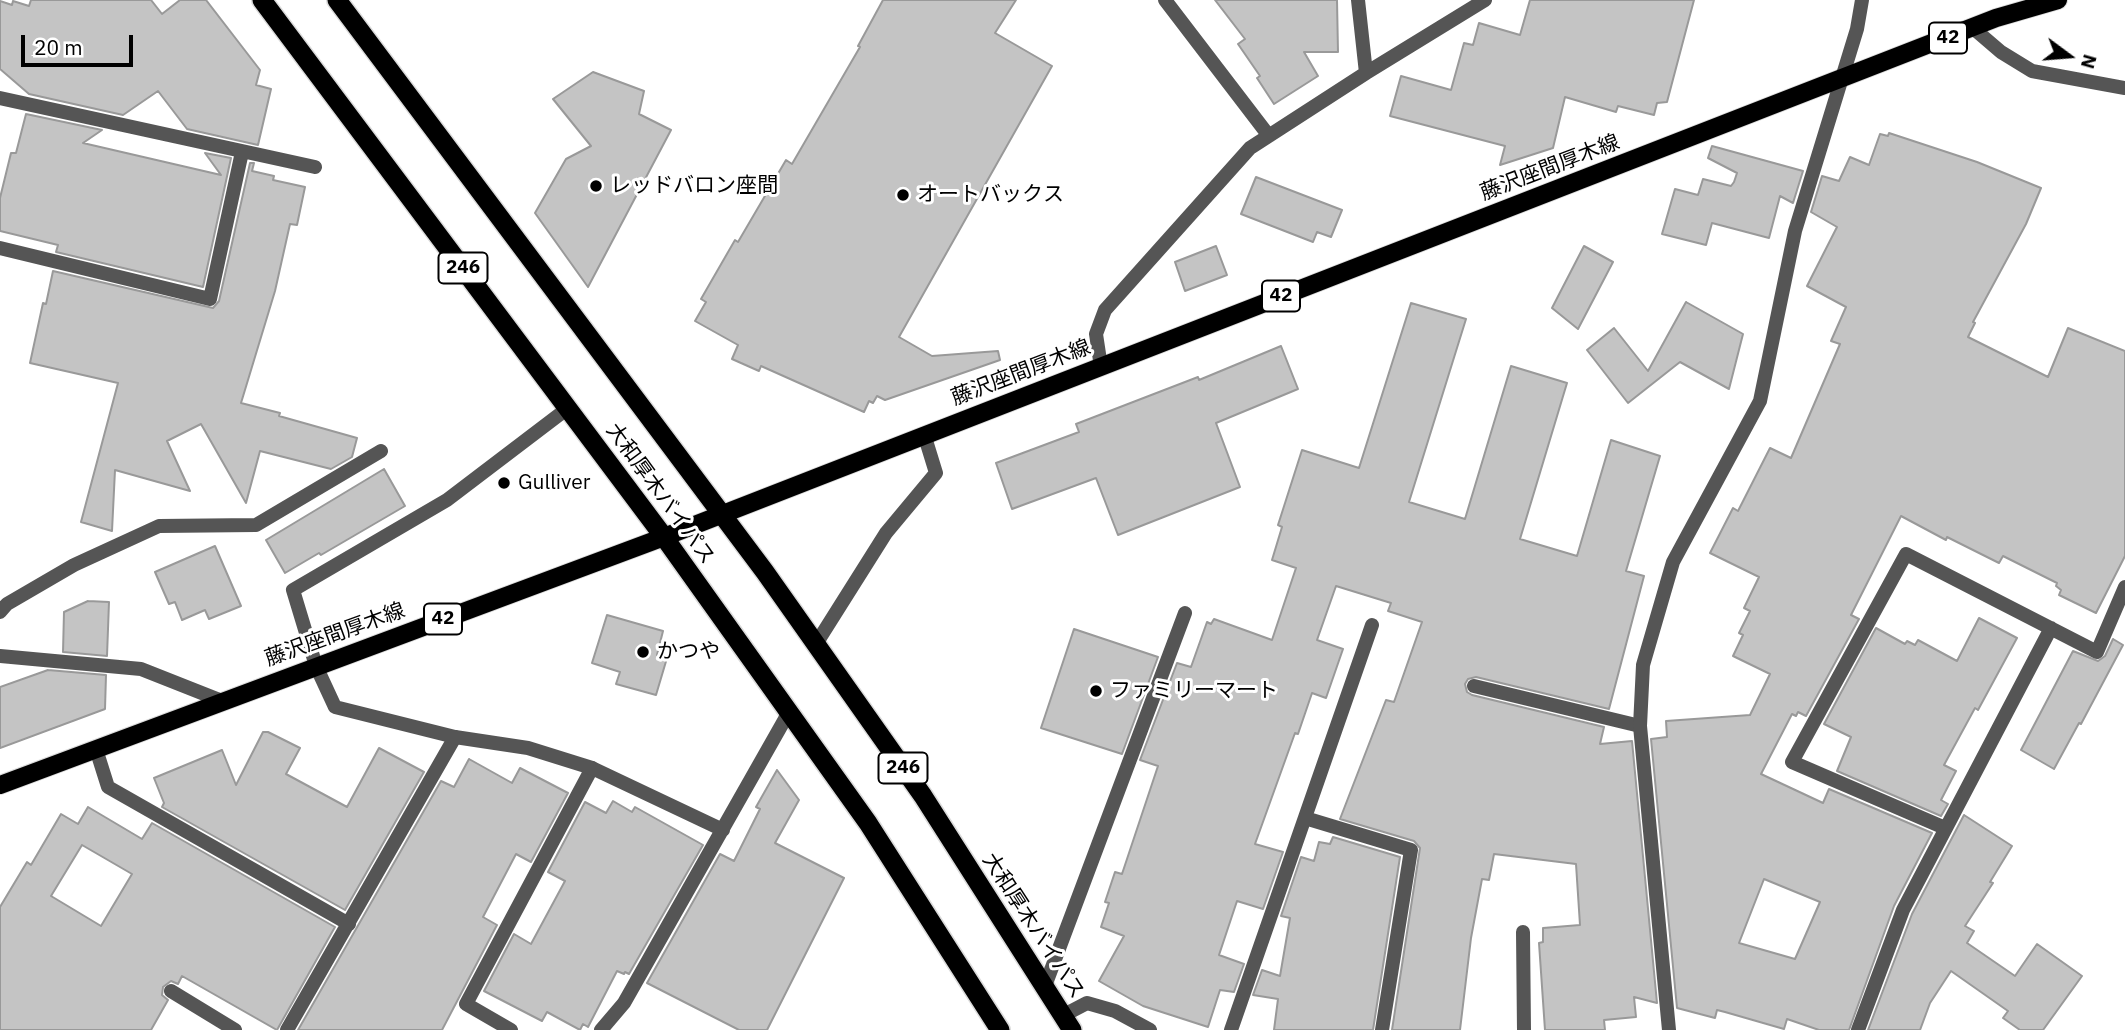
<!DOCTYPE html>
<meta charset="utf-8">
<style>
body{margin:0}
#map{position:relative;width:2125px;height:1030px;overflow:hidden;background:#fff;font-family:"IBM Plex Sans",sans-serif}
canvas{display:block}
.north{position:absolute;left:2034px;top:21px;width:70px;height:70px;-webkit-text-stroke:5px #fff;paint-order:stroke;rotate:106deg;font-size:19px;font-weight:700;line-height:28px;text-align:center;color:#000}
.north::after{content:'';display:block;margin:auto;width:24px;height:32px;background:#000;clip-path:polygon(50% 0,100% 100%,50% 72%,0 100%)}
.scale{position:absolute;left:21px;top:35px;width:112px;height:32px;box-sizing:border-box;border:4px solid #000;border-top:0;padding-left:9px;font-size:21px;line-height:24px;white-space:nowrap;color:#000;-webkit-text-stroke:5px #fff;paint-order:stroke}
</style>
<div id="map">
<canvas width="2125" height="1030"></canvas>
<div class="north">N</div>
<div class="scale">20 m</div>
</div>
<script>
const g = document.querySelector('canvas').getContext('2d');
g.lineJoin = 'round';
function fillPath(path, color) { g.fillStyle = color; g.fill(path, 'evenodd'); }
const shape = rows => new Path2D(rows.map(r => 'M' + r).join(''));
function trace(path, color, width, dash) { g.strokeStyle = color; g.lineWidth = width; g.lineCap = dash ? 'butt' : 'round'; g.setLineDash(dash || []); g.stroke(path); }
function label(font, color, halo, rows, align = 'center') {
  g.font = font + ' "IBM Plex Sans","Noto Sans JP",sans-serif'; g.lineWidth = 6; g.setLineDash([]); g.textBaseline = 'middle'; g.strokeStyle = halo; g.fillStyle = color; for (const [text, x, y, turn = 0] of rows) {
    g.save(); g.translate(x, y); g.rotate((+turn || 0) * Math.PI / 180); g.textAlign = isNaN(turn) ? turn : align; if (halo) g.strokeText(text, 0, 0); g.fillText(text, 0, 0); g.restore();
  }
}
const building = shape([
 [31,0,151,0,162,14,180,0,206,0,260,70,256,85,271,89,258,145,187,129,158,91,123,115,29,94,0,69,0,1,12,5,13,1,29,6,31,0],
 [883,0,1016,0,995,33,1052,66,899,337,932,356,998,351,1000,360,885,400,877,396,873,403,869,401,864,412,761,366,759,371,732,359,738,345,695,321,706,302,701,299,735,240,738,242,786,160,792,164,860,47,858,46,883,0],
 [1215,0,1337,0,1338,52,1304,52,1318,76,1274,104,1257,78,1260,76,1238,44,1245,39,1215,0],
 [1530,0,1694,0,1667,102,1657,103,1654,115,1618,106,1616,112,1565,97,1553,148,1500,165,1505,146,1390,116,1401,76,1451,90,1464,43,1473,45,1479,23,1520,35,1530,0],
 [593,72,644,91,639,114,671,130,588,287,535,213,566,159,591,146,553,99,593,72],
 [26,114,102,130,83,143,221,175,205,153,231,158,203,287,56,252,58,245,0,231,0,198,11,153,16,153,26,114],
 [1889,133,1977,162,2041,188,2026,224,1973,322,1975,323,1968,337,2048,377,2068,328,2125,351,2125,556,2096,613,2059,595,2061,590,2056,586,2057,583,2003,556,1999,563,1947,537,1946,540,1901,516,1851,615,1859,619,1806,716,1798,712,1796,716,1792,714,1761,774,1823,803,1829,789,1932,833,1894,906,1849,1030,1819,1030,1787,1019,1784,1029,1725,1012,1717,1010,1715,1018,1677,1008,1651,739,1667,737,1666,721,1750,715,1770,674,1733,656,1743,635,1739,633,1750,611,1744,608,1759,577,1710,553,1733,508,1738,511,1770,448,1791,458,1840,344,1831,341,1846,307,1807,286,1837,227,1811,212,1822,176,1839,181,1850,157,1869,165,1880,134,1888,136,1889,133],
 [1764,879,1820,902,1795,959,1739,943,1764,879],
 [1712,146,1803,171,1793,203,1780,196,1769,238,1712,223,1706,245,1662,234,1675,189,1698,195,1703,179,1731,186,1734,182,1737,173,1708,158,1712,146],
 [250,163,254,163,252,171,274,176,273,180,305,187,297,225,290,224,275,291,241,403,280,413,279,416,357,438,352,457,331,469,260,451,246,503,201,424,167,441,190,491,115,470,112,531,81,522,118,383,30,363,43,303,46,304,53,271,213,308,219,301,250,163],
 [1256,177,1342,210,1331,237,1317,232,1313,242,1241,214,1256,177],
 [1216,246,1227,275,1185,291,1175,262,1216,246],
 [1584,246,1613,262,1578,329,1552,308,1584,246],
 [1686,302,1743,334,1729,389,1680,362,1628,403,1587,350,1614,328,1648,371,1686,302],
 [1411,303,1466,319,1409,502,1465,519,1511,366,1567,383,1520,539,1577,556,1611,440,1660,456,1626,571,1644,576,1609,709,1476,677,1468,679,1465,684,1467,692,1472,695,1604,727,1600,744,1632,741,1657,1003,1634,997,1636,1017,1604,1020,1605,1030,1545,1030,1539,943,1543,942,1543,928,1580,925,1576,864,1494,854,1489,880,1482,879,1471,938,1460,1030,1392,1030,1420,848,1414,841,1340,819,1386,700,1394,702,1422,622,1388,611,1391,603,1336,586,1317,640,1343,649,1326,698,1312,693,1298,734,1295,733,1255,844,1283,852,1263,909,1237,901,1219,955,1244,964,1234,992,1220,990,1208,1027,1143,1006,1099,981,1124,936,1101,927,1109,903,1105,902,1115,872,1122,874,1158,766,1140,760,1177,663,1191,667,1207,622,1211,624,1214,619,1272,640,1296,568,1272,560,1282,527,1278,525,1302,450,1359,468,1411,303],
 [1281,346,1298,389,1216,423,1240,487,1118,535,1096,478,1012,509,996,463,1079,432,1076,424,1198,377,1199,380,1281,346],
 [384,469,405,506,321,555,319,553,285,573,266,540,384,469],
 [215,546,241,606,209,619,205,610,182,620,175,602,169,604,155,572,215,546],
 [88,601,109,602,107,656,63,652,64,612,88,601],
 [607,615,663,631,657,655,667,658,656,695,616,684,620,672,592,663,607,615],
 [1979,618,2017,638,1978,710,1975,708,1944,765,1956,771,1941,800,1948,804,1941,816,1837,771,1851,737,1824,724,1876,628,1905,644,1907,641,1915,645,1918,640,1957,661,1979,618],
 [1074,629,1158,657,1122,754,1041,728,1074,629],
 [2113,639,2123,645,2081,724,2079,723,2054,769,2021,750,2073,651,2098,661,2105,656,2113,639],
 [48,670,106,675,105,709,0,748,0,687,48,670],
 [263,732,268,732,300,748,286,774,347,807,379,748,424,772,345,910,162,807,164,803,154,778,222,750,236,785,263,732],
 [469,759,512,783,520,768,568,793,531,862,516,854,483,917,497,925,442,1030,298,1030,441,781,454,787,469,759],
 [777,770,799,800,775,843,844,878,767,1030,739,1030,647,983,720,854,734,861,760,809,756,807,777,770],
 [613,801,632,812,635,807,703,845,629,974,625,972,624,974,617,971,588,1027,583,1024,580,1030,547,1012,542,1021,484,991,514,934,531,944,565,881,548,872,585,802,606,813,613,801],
 [88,807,142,839,152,823,335,927,277,1030,182,976,178,984,171,981,163,987,162,995,168,1000,151,1030,0,1030,0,907,27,862,31,865,61,814,78,824,88,807],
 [82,845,132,874,101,926,51,896,82,845],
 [1964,815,2012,846,1990,882,1993,883,1965,926,1974,931,1967,943,2015,976,2037,944,2082,976,2043,1030,2020,1030,2003,1018,2008,1011,1951,971,1930,1003,1920,1030,1868,1030,1912,914,1964,815],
 [1333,837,1400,857,1373,1030,1274,1030,1278,999,1253,995,1262,970,1280,976,1290,918,1281,916,1301,857,1314,861,1319,842,1330,844,1333,837]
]);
fillPath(building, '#c4c4c4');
trace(building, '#999', 2);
const primary = shape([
 [0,785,664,537,1996,18,2058,0]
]);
const trunk = shape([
 [262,0,664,537,868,823,1000,1030],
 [337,0,765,572,923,796,1072,1030]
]);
trace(primary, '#dbdbdb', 20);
trace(trunk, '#dbdbdb', 22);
trace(shape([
 [0,612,7,604,74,565,159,526,256,525,381,451],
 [316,666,293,590,447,500,568,408],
 [1474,686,1640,726],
 [96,749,108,787,349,924],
 [1305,818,1411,850,1382,1030],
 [1523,932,1524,1030],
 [1045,986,1185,613],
 [171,991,235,1030],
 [287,1030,455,737],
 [511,1030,466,1004,592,768],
 [1231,1030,1372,625]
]), '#555', 14);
trace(shape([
 [1165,0,1269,136],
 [1358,0,1366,73],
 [1973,28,2001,52,2032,71,2125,88],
 [0,98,315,167],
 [0,248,210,299,242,152],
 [1101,367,1096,334,1105,310,1250,148,1366,73,1485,0],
 [816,644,886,533,936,473,924,434],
 [0,656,141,669,222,701],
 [316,666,335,707,455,737,528,748,592,768,723,830],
 [1945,828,1792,762,1906,554,2097,652,2125,587],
 [1064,1015,1087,1003,1115,1011,1150,1030],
 [601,1030,624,1003,789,712],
 [1669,1030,1640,726,1643,665,1673,562,1760,401,1795,231,1857,29,1862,0],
 [1858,1030,1903,910,2051,628]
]), '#555', 14);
trace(primary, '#000', 18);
trace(trunk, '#000', 19);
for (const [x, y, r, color] of [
 [596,186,7,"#000"],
 [903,195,7,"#000"],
 [504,483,7,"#000"],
 [643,652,7,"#000"],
 [1096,691,7,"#000"]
]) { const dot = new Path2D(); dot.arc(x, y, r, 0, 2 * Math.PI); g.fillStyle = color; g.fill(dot); trace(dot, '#fff', 2.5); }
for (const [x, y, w] of [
 [1948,38,38],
 [463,268,49],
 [1281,296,38],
 [443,619,38],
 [903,768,49]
]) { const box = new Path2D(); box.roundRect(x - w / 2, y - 15.5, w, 31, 5); g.fillStyle = '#fff'; g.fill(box); trace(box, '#000', 2); }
label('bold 19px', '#000', null, [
 ["42",1948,38],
 ["246",463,268],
 ["42",1281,296],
 ["42",443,619],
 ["246",903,768]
]);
label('21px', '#000', '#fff', [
 ["藤沢座間厚木線",1550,168,-21],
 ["藤沢座間厚木線",1021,373,-21],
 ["大和厚木バイパス",660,494,54],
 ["藤沢座間厚木線",335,635,-20],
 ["大和厚木バイパス",1033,926,57]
]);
label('21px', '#000', '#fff', [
 ["レッドバロン座間",610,186],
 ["オートバックス",917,195],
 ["Gulliver",518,483],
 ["かつや",657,652],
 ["ファミリーマート",1110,691]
], 'left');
</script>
